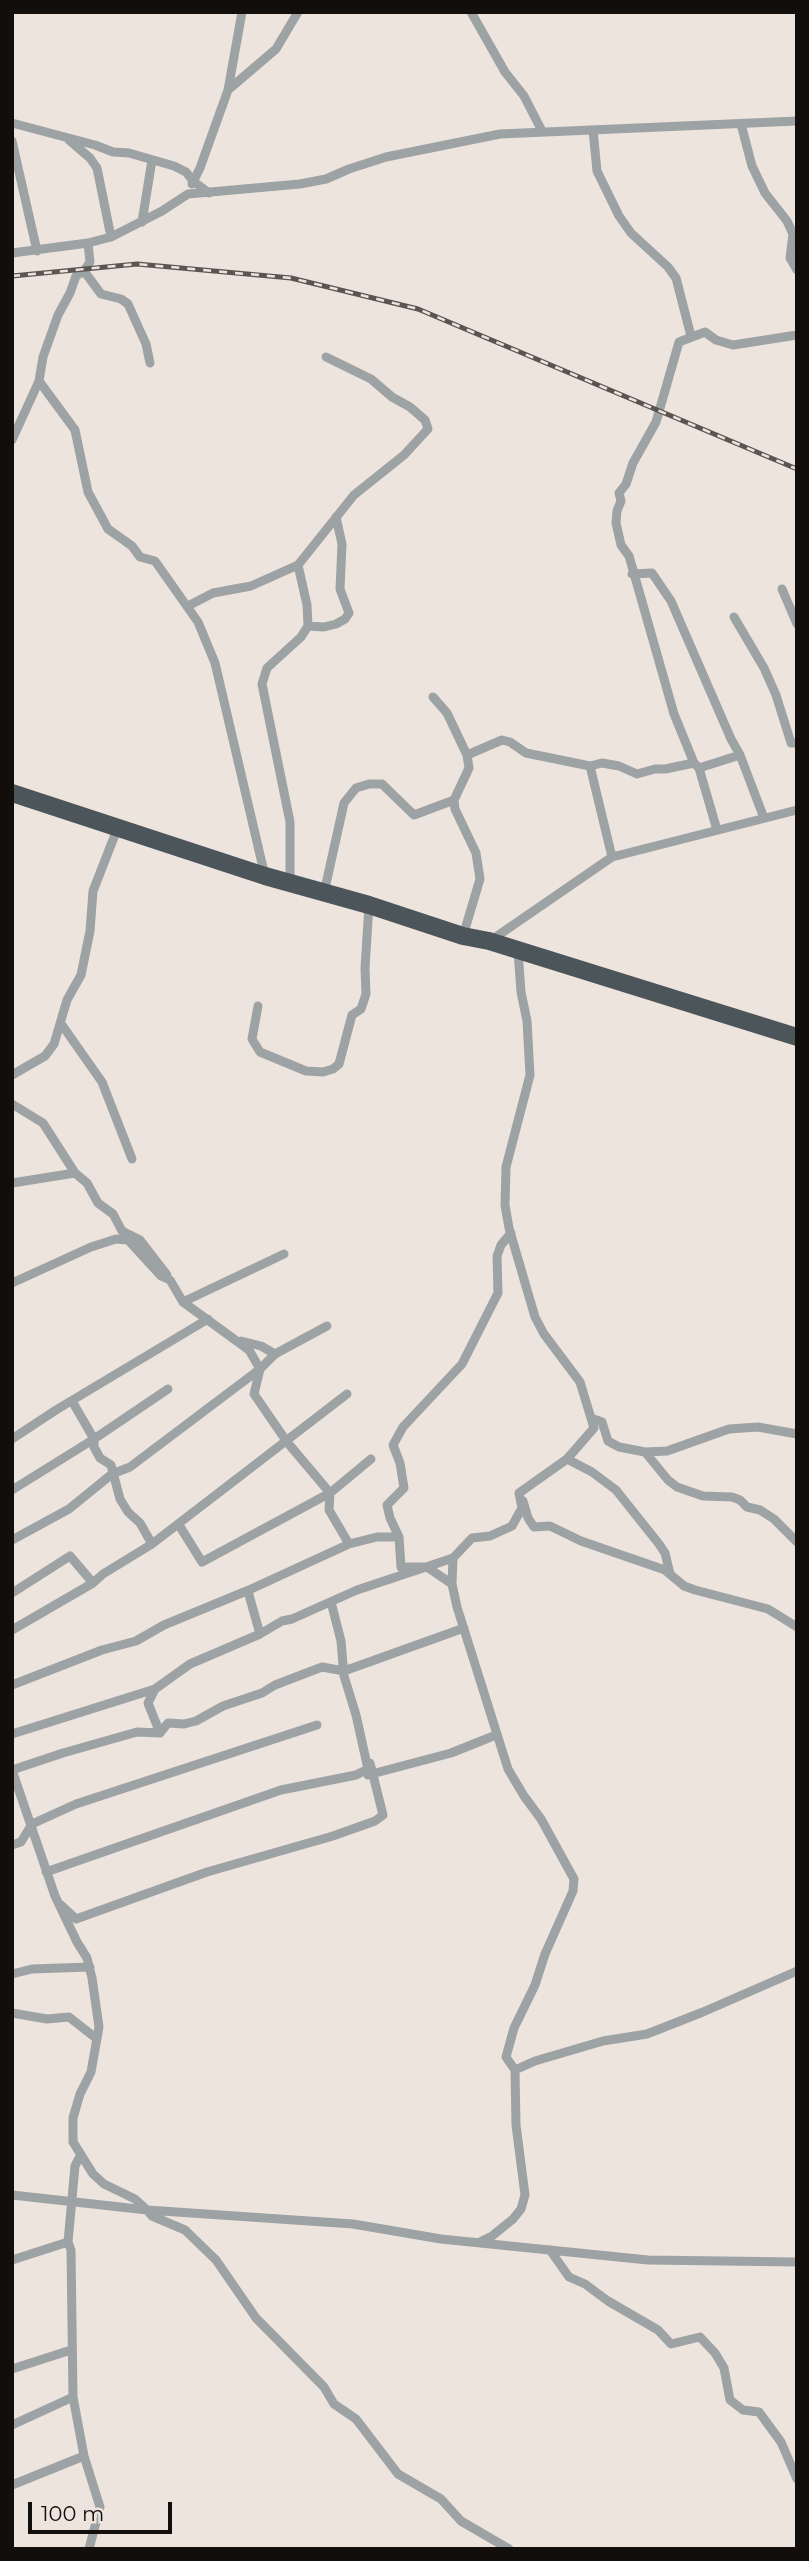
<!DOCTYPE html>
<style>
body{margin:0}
#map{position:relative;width:809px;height:2561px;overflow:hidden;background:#eee4de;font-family:Montserrat,sans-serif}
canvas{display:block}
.frame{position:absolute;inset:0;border:14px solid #120e0c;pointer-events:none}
.scale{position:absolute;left:28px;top:2502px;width:144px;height:32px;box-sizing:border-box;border:4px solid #120e0c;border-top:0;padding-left:9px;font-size:21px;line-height:24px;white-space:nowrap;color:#120e0c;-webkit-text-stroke:5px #eee4de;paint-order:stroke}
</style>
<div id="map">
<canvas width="809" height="2561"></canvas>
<div class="frame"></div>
<div class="scale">100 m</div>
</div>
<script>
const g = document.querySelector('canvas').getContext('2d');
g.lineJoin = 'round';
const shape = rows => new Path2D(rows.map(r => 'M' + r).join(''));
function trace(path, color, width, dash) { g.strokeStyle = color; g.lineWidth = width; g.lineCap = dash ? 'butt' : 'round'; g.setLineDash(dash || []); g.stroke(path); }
trace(shape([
 [471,12,505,72,524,96,542,131],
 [228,90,276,49,298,12],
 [12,123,95,145,113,152,129,153,174,166,186,172,193,181,209,193],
 [741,124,752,166,765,193,787,221,793,234,790,258,797,270],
 [593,130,597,171,619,216,631,233,668,267,676,278,691,336],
 [69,140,90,158,97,168,111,237],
 [12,141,37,251],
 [192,184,200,168,228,90,242,12],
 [142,222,152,160],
 [12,253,88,243,111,237,162,211,188,194,300,184,326,179,349,169,386,157,500,134,797,121],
 [84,271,101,294,121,299,128,304,146,344,150,363],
 [39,381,75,430,88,492,108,529,132,546,140,557,155,561,198,622,215,663,265,876],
 [12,440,39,381,43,357,58,315,70,293,76,276,84,271,90,262,88,243],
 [632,574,652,573,671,601,731,739,740,755,764,818],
 [782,589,797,624],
 [188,606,213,593,251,586,298,565,354,495,404,455,428,429,425,420,410,407,392,397,371,379,326,357],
 [734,617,764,668,776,695,791,743,797,743],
 [308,626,324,627,336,624,345,619,349,613,340,589,342,544,336,517],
 [433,697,447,713,467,755,469,768,454,800,455,809,476,853,480,879,463,936],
 [467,755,502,740,510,742,526,753,590,766,602,763,619,766,637,774,655,769,665,769,694,763],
 [590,766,612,857],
 [699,768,740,755],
 [717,830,699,768,694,763,674,714,629,556,621,545,616,523,617,511,621,501,619,493,626,484,633,463,656,422,679,342,705,332,716,340,733,345,797,335],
 [290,884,290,822,262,684,267,668,301,637,308,626,307,605,298,565],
 [324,893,344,803,356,788,369,784,382,784,414,815,454,800],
 [490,941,612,857,797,810],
 [518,951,521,992,527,1021,530,1075,506,1167,505,1205,509,1228,535,1317,544,1334,580,1382,594,1428,567,1459,519,1493],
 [258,1006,252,1039,260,1052,306,1071,323,1072,333,1069,339,1064,352,1015,361,1009,366,994,365,968,369,905],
 [62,1025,102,1082,132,1159],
 [12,1075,45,1056,54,1044,67,1000,81,975,90,931,93,891,118,827],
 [12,1104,43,1123,75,1173,87,1183,98,1203,113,1214,122,1231,140,1240,167,1275],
 [12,1183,75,1173],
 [12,1283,91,1247,116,1239,128,1240,161,1276,170,1280,183,1302,249,1350,260,1369,254,1394,287,1442,330,1493,329,1510,349,1544,377,1537,399,1537],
 [183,1302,284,1254],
 [241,1341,261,1346,275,1354],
 [72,1401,94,1439,94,1447,100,1458,111,1465,120,1499,128,1512,140,1523,152,1544],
 [591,1418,602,1422,608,1441,619,1447,645,1452,667,1451,729,1429,758,1427,797,1434],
 [12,1439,56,1410,208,1319],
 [645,1452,668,1480,677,1487,703,1496,732,1497,740,1500,747,1507,760,1510,774,1519,797,1542],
 [567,1459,592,1472,616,1490,659,1544,665,1553,670,1574],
 [12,1490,94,1439,168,1389],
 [523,1501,528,1518,534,1527,550,1526,581,1541,665,1570,684,1586,695,1590,768,1609,797,1627],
 [179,1525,202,1562,330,1493,371,1459],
 [12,1540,69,1509,112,1474,130,1467,260,1369,275,1354,327,1326],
 [453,1558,452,1584,457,1607,508,1769,524,1796,541,1819,574,1879,573,1891,545,1954,535,1985,514,2028,506,2057,515,2070,516,2125,525,2195,521,2209,513,2219,492,2236,480,2242],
 [452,1584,427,1567,401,1567,399,1537,390,1518,387,1505,404,1488,400,1463,393,1445,403,1427,462,1364,498,1293,497,1256,501,1245,511,1233],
 [249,1590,249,1595,260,1634,282,1621,292,1619,357,1590,453,1558,472,1538,490,1536,512,1526,522,1508,519,1493],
 [12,1593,70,1556,93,1583],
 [12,1630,93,1583,103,1574,152,1544,347,1394],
 [12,1685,102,1650,136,1641,164,1625,249,1590,349,1544],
 [160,1733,148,1703,155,1689,190,1664,260,1634],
 [12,1734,155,1689],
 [12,1770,55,1896,77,1942,87,1958,92,1978,99,2027,91,2072,80,2094,73,2118,73,2142,93,2174,104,2184,135,2199,147,2210,353,2224,441,2239,648,2260,797,2262],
 [12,1770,63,1753,137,1732,160,1733,168,1723,184,1724,196,1721,223,1706,262,1693,275,1685,322,1667,344,1671,464,1628],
 [368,1775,451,1753,496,1735],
 [12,1845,21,1842,32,1824,76,1804,317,1725],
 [46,1872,281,1790,356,1775,368,1769,356,1715,344,1676,341,1641,331,1602],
 [61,1905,76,1919,207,1872,333,1836,375,1821,383,1815,370,1763],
 [12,1974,32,1969,90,1967],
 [12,2013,47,2019,69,2017,97,2039],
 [515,2070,535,2061,603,2041,647,2034,703,2012,797,1971],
 [80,2156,75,2166,68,2242,71,2250,73,2397,84,2456,100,2507,89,2549],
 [12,2195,147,2210,152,2216,185,2230,216,2260,256,2318,324,2387,334,2404,356,2419,398,2474,441,2499,461,2521,509,2549],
 [550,2250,569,2277,585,2284,608,2301,658,2330,671,2344,700,2337,715,2353,724,2368,730,2400,743,2410,759,2412,781,2442,797,2479],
 [12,2260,68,2242],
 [12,2369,71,2350],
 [12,2425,73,2397],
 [12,2485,84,2456]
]), '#9da2a4', 9);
trace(shape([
 [12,793,265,876,369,905,463,936,489,941,797,1037]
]), '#4c555a', 18);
const rail = shape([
 [12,276,137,264,291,278,418,309,797,469]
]);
trace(rail, '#5b5552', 5);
trace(rail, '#eee4de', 2.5, [8]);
</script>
